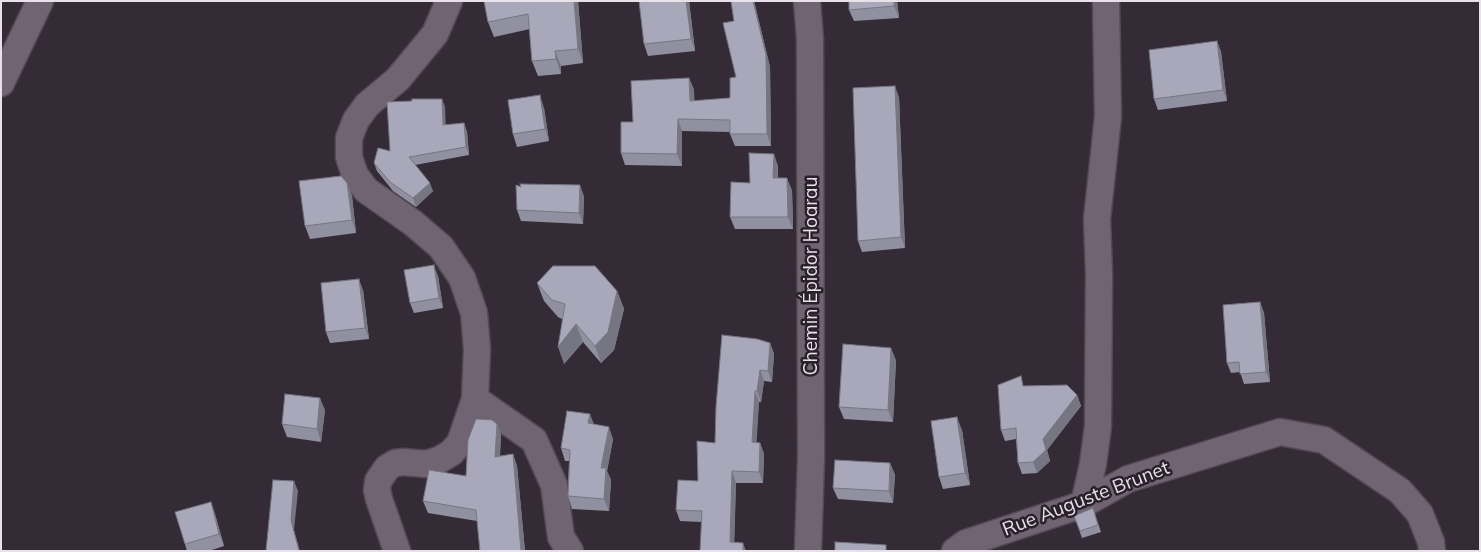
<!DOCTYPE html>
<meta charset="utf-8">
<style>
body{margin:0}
#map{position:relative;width:1481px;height:552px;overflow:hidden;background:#352b37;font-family:Mulish,sans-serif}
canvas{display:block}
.frame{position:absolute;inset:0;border:2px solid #e8e1e9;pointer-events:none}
</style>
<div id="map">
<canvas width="1481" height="552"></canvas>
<div class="frame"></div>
</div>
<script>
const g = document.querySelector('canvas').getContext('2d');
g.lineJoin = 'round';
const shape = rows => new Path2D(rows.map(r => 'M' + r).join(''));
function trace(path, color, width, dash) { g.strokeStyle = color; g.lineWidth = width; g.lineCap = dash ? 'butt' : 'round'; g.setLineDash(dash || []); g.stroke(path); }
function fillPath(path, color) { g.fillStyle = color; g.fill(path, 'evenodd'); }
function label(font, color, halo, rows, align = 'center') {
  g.font = font + ' Mulish,sans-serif'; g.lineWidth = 5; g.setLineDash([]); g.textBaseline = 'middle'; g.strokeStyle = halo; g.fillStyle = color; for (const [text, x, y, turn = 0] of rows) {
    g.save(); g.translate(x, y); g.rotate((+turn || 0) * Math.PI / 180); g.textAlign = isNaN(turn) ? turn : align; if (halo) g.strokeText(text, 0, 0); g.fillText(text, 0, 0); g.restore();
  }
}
const street = shape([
 [807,1,810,39,811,458,808,551],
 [1,83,40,1],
 [475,399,534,440,554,485,561,537,570,551],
 [1084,504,1093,464,1098,426,1099,274,1097,219,1108,117,1106,1],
 [397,551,379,499,377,490,378,481,387,468,395,463,403,462,426,464,439,460,451,453,460,443,475,399,477,349,474,313,462,278,441,247,413,223,366,190,355,175,349,157,349,138,356,120,367,105,398,79,435,34,449,1],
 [955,551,966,543,1084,504,1128,479,1280,432,1324,440,1400,491,1420,514,1431,542,1432,551]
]);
trace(street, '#524953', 29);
trace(street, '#706472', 26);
fillPath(shape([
 [484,1,578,1,583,63,561,66,561,74,538,76,532,61,530,29,494,37,488,22],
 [689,1,695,51,648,56,644,44],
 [731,1,754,1,770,67,771,146,735,146,730,134,730,132,682,131,682,166,625,165,621,153,633,122,689,78,694,90,694,101,730,98,736,77,734,21],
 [897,1,899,18,854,21,849,10],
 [1217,41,1221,52,1227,101,1158,110,1154,99],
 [899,97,905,248,862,252,858,241],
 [445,107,445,125,464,123,467,132,469,155,415,165,433,191,416,207,393,191,377,171,374,163,390,151],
 [544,108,549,141,517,147,513,134],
 [778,166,778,178,792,190,793,229,735,229,730,217,750,183],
 [347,183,352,196,356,233,310,239,305,226],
 [521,187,584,196,583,224,521,221,517,210],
 [438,276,443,308,414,313,410,303],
 [537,283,617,291,624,309,614,350,601,363,583,342,564,364,562,319,558,317,544,301],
 [363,290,369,339,330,343,326,332],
 [1260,302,1264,313,1270,382,1244,384,1240,372,1231,373,1227,363],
 [770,343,774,354,772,382,764,381,761,402,759,402,756,442,760,443,764,454,763,483,736,483,734,542,746,551,701,522,680,521,676,510,698,481,715,443],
 [896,360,893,422,844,419,839,407],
 [1025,386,1077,395,1081,406,1047,450,1050,461,1037,473,1022,474,1018,463,1016,439,1005,441,1001,430],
 [325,410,321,442,287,437,282,424],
 [497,424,501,435,500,456,513,454,517,466,525,551,480,551,477,521,428,513,423,501,466,476],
 [594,424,613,439,607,471,611,480,609,511,572,509,568,496,569,461,565,461,561,448],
 [962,430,970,485,943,489,939,477],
 [890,463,895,475,893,503,838,499,833,488],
 [211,502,215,514,224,546,209,551,187,551,185,544],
 [1093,508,1101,532,1082,538,1074,516]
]), '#9190a0');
fillPath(shape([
 [574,1,578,1,583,63,578,49],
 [686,1,689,1,695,51,691,39],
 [753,1,754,1,770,67,771,146,767,134],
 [894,1,897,1,899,18,894,6],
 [1217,41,1221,52,1227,101,1223,90],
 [555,51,561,66,561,74,556,59],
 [689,78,694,90,695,113,690,101],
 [895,86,899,97,905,248,901,237],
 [540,95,544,108,549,141,545,129],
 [442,99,445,107,446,133,443,125],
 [678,119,682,131,682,166,677,154],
 [464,123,467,132,469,155,466,147],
 [774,154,778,166,777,190,773,178],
 [787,178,792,190,793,229,788,217],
 [347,183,352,196,356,233,352,220],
 [430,183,433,191,416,207,413,198],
 [580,185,584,196,583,224,579,213],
 [434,265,438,276,443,308,439,298],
 [359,279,363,290,369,339,365,328],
 [617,291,624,309,614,350,601,363,595,346],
 [1260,302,1264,313,1270,382,1266,372],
 [576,324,583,342,564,364,558,347],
 [770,343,774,354,772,382,768,371],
 [891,348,896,360,893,422,888,410],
 [760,370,764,381,761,402,757,391],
 [755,391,759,402,756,453,752,442],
 [1077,395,1081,406,1047,450,1050,461,1037,473,1033,462,1043,439],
 [320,398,325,410,321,442,317,429],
 [590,414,595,427,588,423],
 [957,417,962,430,970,485,965,473],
 [497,424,501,435,499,468,495,457],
 [609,427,613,439,607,471,611,480,609,511,604,499,601,468],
 [760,443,764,454,763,483,759,472],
 [513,454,517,466,525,551,521,551],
 [890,463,895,475,893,503,889,491],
 [732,471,736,483,734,551,730,542],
 [294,481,298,491,294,530,300,551,299,551,291,520],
 [211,502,215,514,224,546,219,534],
 [743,543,746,551,743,551]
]), '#767682');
const building = shape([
 [484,1,574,1,578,49,555,51,556,59,532,61,528,14,488,22,484,1],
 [639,1,686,1,691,39,644,44,639,1],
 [731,1,753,1,766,55,767,134,730,134,730,120,678,119,677,154,621,153,621,122,633,122,631,81,689,78,690,101,730,98,730,78,736,77,723,23,734,21,731,1],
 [849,1,894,1,894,6,849,10,849,1],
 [1217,41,1223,90,1154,99,1149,50,1217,41],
 [895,86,901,237,858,241,853,88,895,86],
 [540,95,545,129,513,134,508,100,540,95],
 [412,99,442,99,443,125,464,123,466,147,409,157,430,183,413,198,390,182,374,163,378,148,390,151,387,102,412,101,412,99],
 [749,153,774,154,773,178,787,178,788,217,730,217,731,182,750,183,749,153],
 [341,176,347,183,352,220,305,226,299,181,341,176],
 [520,184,580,185,579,213,517,210,516,185,521,187,520,184],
 [434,265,439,298,410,303,404,270,434,265],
 [553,266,595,266,617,291,608,332,595,346,576,324,558,347,565,304,552,300,537,283,553,266],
 [359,279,365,328,326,332,321,283,359,279],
 [1260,302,1266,372,1240,374,1239,362,1227,363,1223,305,1260,302],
 [722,335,757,339,770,343,768,371,760,370,757,391,755,391,752,442,760,443,759,472,732,471,730,542,743,543,743,551,700,551,702,511,676,510,678,480,698,481,697,441,715,443,716,407,722,335],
 [843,344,891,348,888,410,839,407,843,344],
 [1021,376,1023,386,1067,385,1077,395,1043,439,1046,450,1033,462,1018,463,1016,428,1001,430,998,385,1021,376],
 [285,394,320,398,317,429,282,424,285,394],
 [567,411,590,414,588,423,609,427,601,468,606,468,604,499,568,496,570,450,561,448,567,411],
 [957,417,965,473,939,477,931,421,957,417],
 [476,419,492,420,497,424,495,457,513,454,521,551,480,551,476,510,423,501,429,470,466,476,468,440,476,419],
 [835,460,890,463,889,491,833,488,835,460],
 [273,480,294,481,291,520,299,551,266,551,273,480],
 [211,502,219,534,185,544,175,512,211,502],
 [1093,508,1098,525,1080,531,1074,516,1093,508],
 [835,542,886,545,886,551,835,551,835,542]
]);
fillPath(building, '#a9a8ba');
trace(building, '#767682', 1);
label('19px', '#e8e1e9', '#2b212c', [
 ["Chemin Épidor Hoarau",811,276,-90],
 ["Rue Auguste Brunet",1086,499,-21]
]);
</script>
